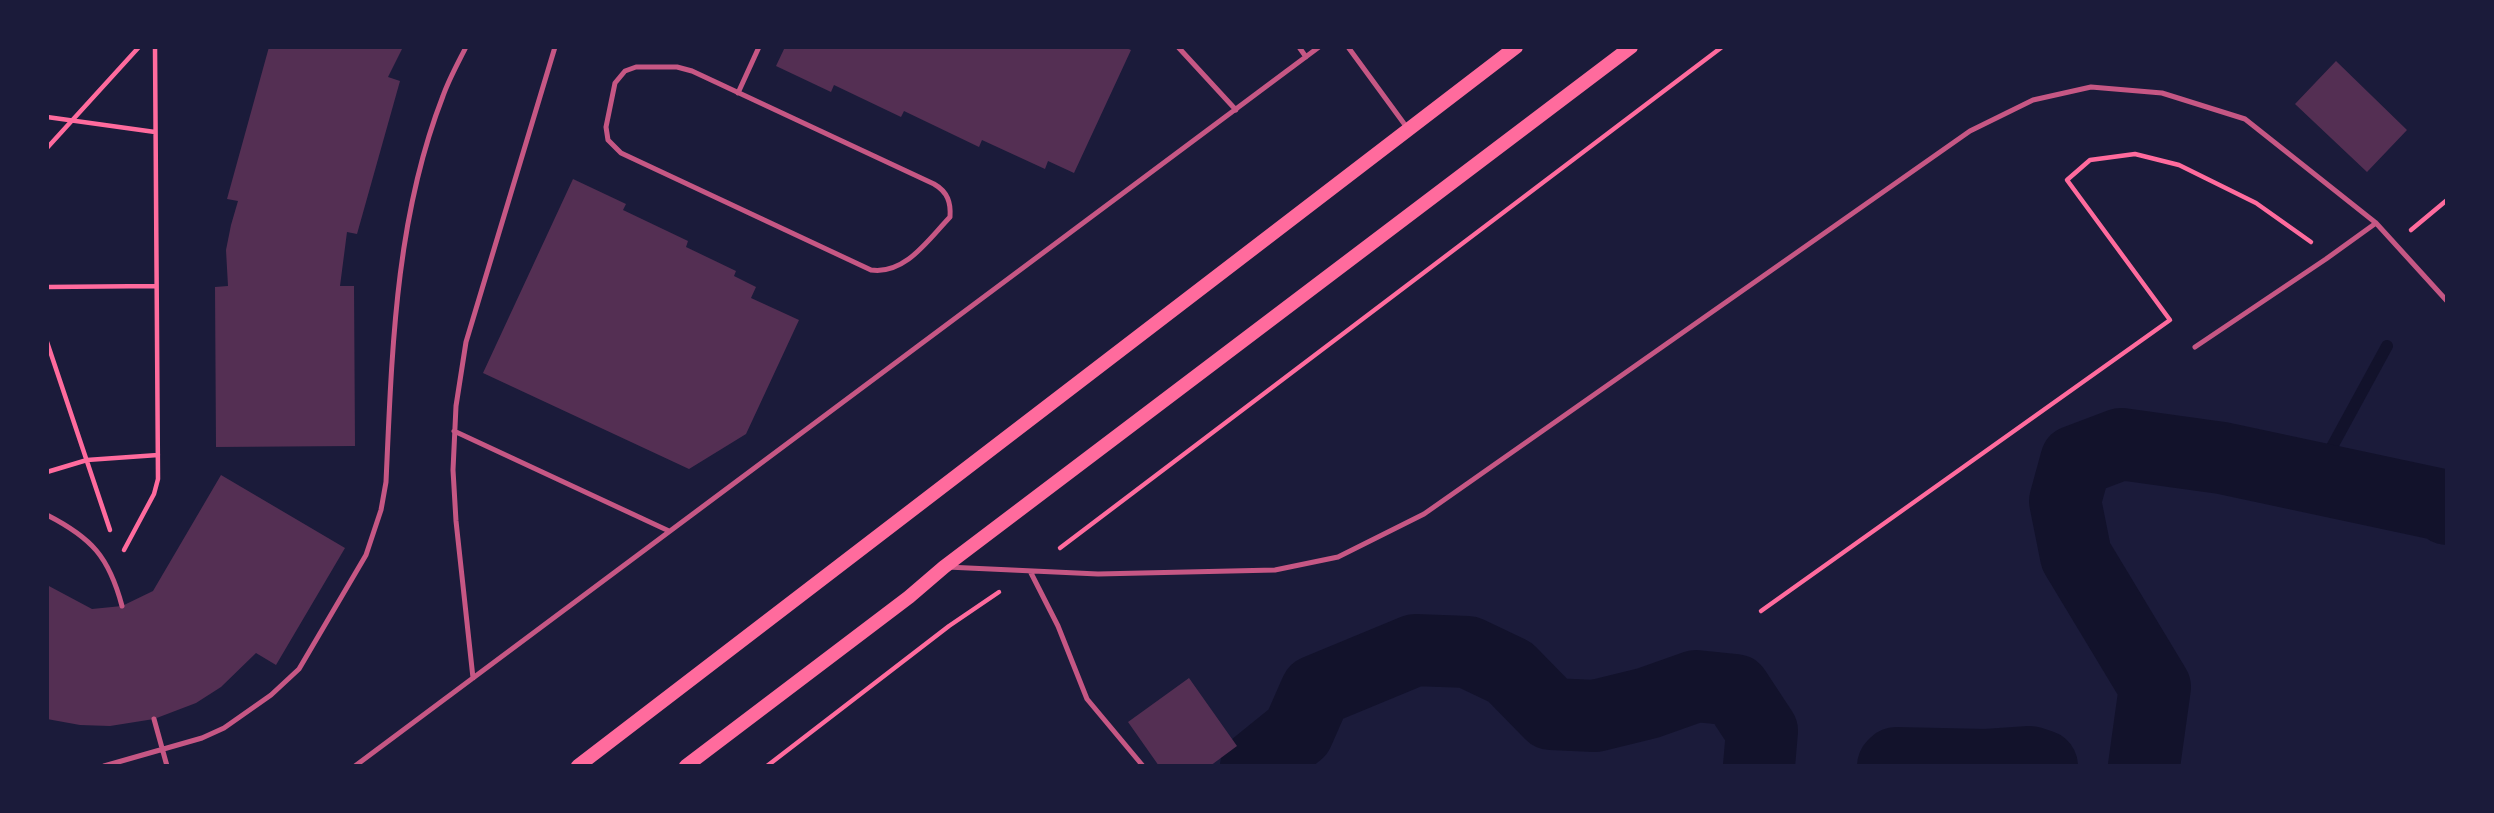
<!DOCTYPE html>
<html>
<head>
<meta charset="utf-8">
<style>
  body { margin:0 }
  #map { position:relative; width:2494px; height:813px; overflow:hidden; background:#1b1b3a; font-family:"Open Sans",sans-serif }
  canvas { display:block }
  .frame { position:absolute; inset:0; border:49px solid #1b1b3a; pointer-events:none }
</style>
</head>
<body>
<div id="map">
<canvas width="2494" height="813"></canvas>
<div class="frame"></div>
</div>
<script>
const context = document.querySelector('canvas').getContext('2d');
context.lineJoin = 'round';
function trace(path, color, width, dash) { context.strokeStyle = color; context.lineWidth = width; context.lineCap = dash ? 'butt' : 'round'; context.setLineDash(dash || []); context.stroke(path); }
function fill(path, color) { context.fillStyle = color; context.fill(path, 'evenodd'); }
const stream = new Path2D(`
  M 2315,478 L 2387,346`);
const river = new Path2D(`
  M 1256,766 L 1298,732 L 1316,691 L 1415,650 L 1468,652 L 1510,672 L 1551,714 L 1595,716 L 1648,703 L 1696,686 L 1735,690 L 1762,731 L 1759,766
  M 1893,766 L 1896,763 L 1986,765 L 2030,762 L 2042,766
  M 2144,766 L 2155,687 L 2076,556 L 2065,501 L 2076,461 L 2121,444 L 2222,458 L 2442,505 L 2447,509`);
const building = new Path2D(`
  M 269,47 L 403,47 L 388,77 L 400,81 L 357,234 L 347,232 L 340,286 L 354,286 L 355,446 L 216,447 L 215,287 L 228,286 L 226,250 L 231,225 L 238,201 L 227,199 Z
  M 785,47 L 1124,47 L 1131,50 L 1074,173 L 1048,161 L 1045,169 L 982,140 L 979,147 L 904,111 L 901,117 L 834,85 L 831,92 L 776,66 Z
  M 2336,61 L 2407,130 L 2367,172 L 2295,104 Z
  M 573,179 L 626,204 L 623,210 L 688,241 L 686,247 L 736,271 L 734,276 L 756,287 L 751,298 L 799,320 L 746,434 L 689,469 L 483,373 Z
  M 221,475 L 345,548 L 276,665 L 256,653 L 221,687 L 196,703 L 154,719 L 110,726 L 80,725 L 47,719 L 47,585 L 92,609 L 122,606 L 153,591 Z
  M 1189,678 L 1237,746 L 1210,766 L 1159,766 L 1128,722 Z`);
const path = new Path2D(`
  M 47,117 L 155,132
  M 47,148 L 139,47
  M 2411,230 L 2447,200
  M 47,287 L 156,286
  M 47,342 L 110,530
  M 47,472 L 87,460 L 158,455
  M 1060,548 L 1722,47
  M 124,550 L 154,494 L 158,479 L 155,47
  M 1761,611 L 2170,320 L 2067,180 L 2090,160 L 2135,154 L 2179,165 L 2256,203 L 2311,242
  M 767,766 L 949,626 L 999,592`);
const service = new Path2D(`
  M 1178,47 L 1236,110
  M 1299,47 L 1306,57
  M 1348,47 L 1408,129
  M 636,67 L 677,67 L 692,71 L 934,184 C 948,192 951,203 950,217 C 928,240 905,275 871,270 L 621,153 L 608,140 L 606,127 L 615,83 L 625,71 Z
  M 738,93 L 759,47
  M 2195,347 L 2326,259 L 2376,223
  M 454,431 L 669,531
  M 47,515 C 92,538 109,557 122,606
  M 947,567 L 1098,574 L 1275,570 L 1338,557 L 1424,514 L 1970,131 L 2033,100 L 2091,87 L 2162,93 L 2245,119 L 2376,223 L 2447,301
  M 1030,571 L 1058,626 L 1087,699 L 1143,766
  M 473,678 L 456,521 L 453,470 L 456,406 L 466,342 L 555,47
  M 154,719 L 167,766
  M 104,766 L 202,738 L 224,728 L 271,695 L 299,669 L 366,555 L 381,510 L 386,482 C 392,352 395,219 443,96 C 449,79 458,63 466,47
  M 355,766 L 1319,47`);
const secondary = new Path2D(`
  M 578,766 L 1516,47
  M 686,766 L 909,597 L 944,567 L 1631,47`);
trace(stream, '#12122b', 12);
trace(river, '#12122b', 72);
fill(building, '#542f53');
trace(path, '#ff6b9d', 4.5);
trace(service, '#c65784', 5);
trace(secondary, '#ff6b9d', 14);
</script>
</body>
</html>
